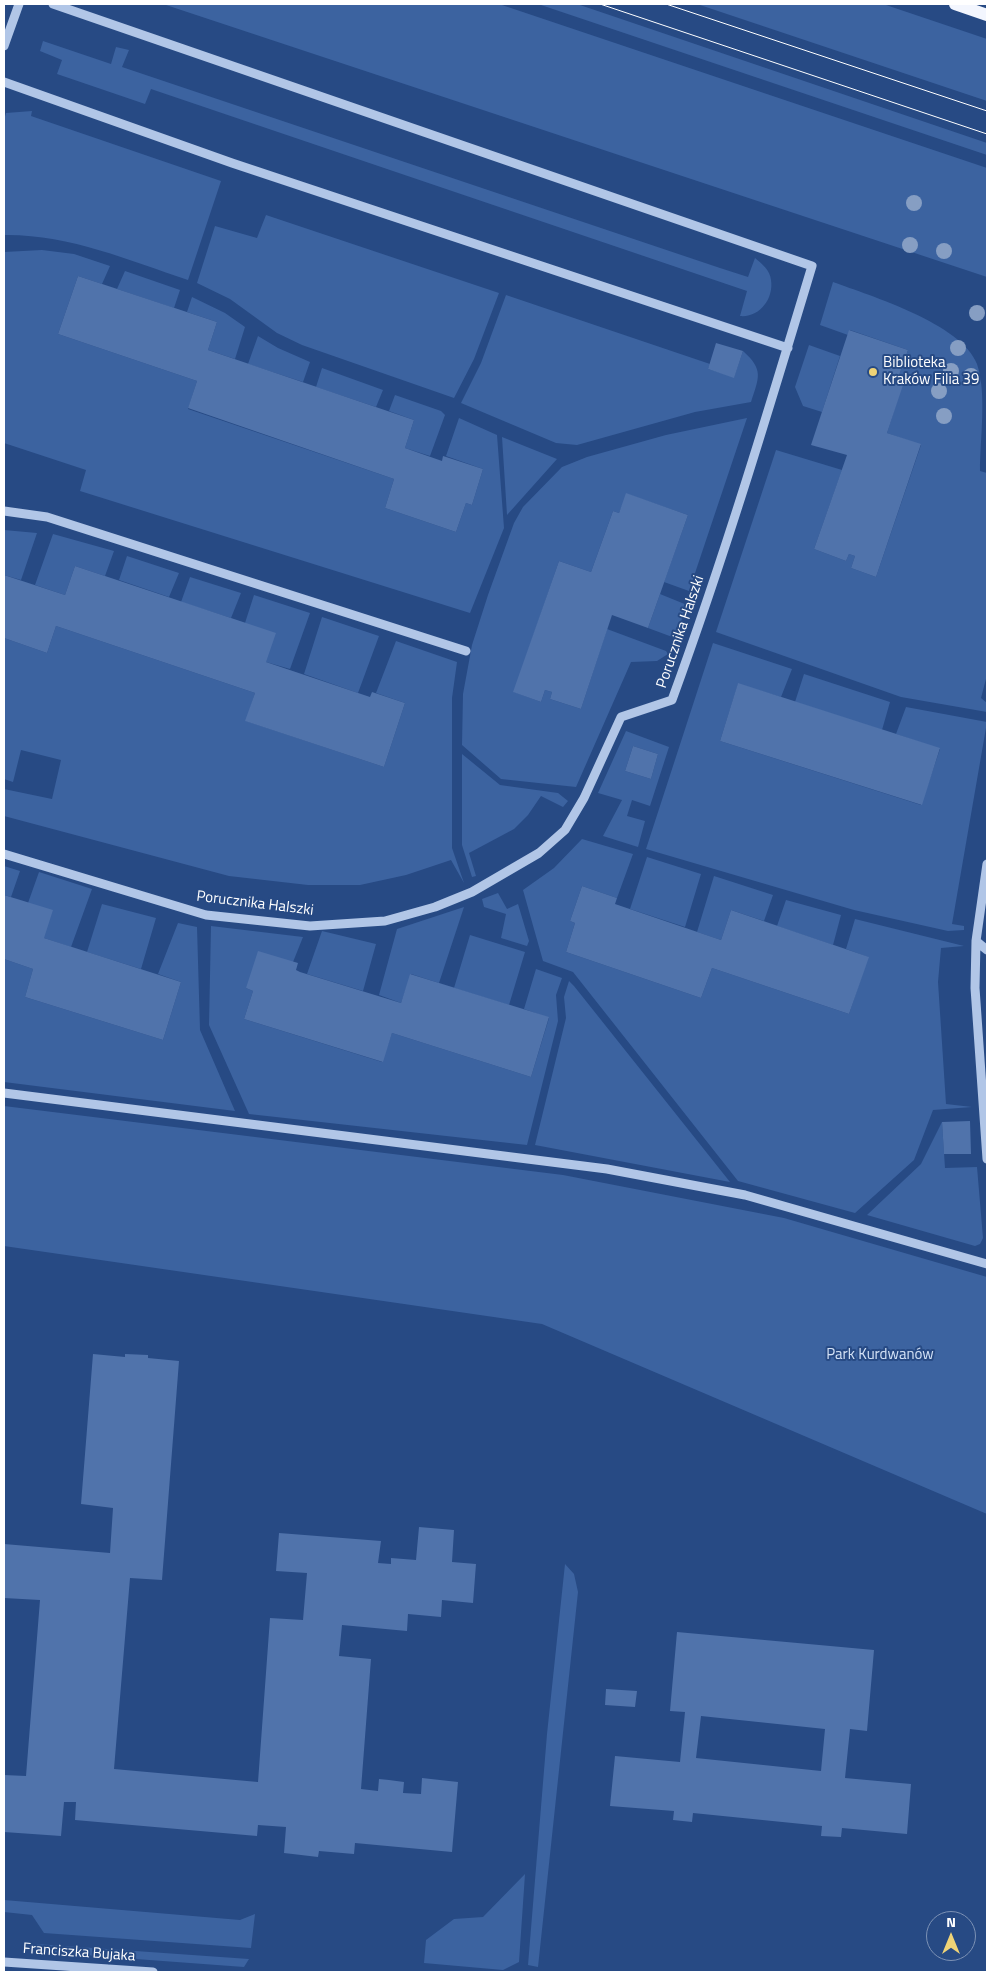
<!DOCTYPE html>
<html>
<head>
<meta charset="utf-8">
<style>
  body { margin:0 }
  #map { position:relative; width:991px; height:1976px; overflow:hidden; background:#274a84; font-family:"Titillium Web",sans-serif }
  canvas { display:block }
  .frame { position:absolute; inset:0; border:5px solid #fff; pointer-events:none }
  .north { position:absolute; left:926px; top:1911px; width:50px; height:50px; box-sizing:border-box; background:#274a84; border:1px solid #7d92b5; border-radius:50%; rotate:0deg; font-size:14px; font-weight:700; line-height:20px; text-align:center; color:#fff }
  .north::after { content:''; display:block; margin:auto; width:18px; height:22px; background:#efd377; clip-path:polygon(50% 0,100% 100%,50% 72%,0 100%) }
</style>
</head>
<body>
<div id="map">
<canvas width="991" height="1976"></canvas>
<div class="frame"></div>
<div class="north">N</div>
</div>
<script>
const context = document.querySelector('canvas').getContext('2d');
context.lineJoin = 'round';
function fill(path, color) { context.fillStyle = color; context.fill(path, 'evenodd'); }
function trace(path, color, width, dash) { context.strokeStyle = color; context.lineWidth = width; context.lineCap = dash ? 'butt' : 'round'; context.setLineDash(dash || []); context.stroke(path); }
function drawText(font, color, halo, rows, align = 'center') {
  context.font = font + ' "Titillium Web",sans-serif'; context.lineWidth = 4; context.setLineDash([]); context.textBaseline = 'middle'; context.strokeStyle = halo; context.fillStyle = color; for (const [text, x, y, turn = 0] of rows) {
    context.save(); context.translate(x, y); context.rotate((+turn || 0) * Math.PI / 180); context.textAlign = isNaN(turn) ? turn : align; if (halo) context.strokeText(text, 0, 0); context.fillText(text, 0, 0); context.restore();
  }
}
const green = new Path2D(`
  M 163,4 L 499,4 L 987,168 L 987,277 Z
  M 538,4 L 577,4 L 987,143 L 987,155 Z
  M 697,4 L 883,4 L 987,39 L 987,101 Z
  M 43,41 L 111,64 L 116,47 L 129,50 L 122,67 L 720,268 L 748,277 L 755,258 C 762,264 770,270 771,280 C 774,299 759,318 740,316 L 747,291 L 151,89 L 145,104 L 57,74 L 62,60 L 40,51 Z
  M 32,111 L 31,116 L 221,181 L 188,280 C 128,260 68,234 4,235 L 4,120 L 6,113 Z
  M 266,215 L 499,293 L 474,359 L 454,398 L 302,345 L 277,333 L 230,299 L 197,283 L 215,226 L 257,238 Z
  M 42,250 L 74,254 L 110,266 L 102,284 L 78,276 L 58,334 L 197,381 L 188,409 L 394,479 L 385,508 L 456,532 L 466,503 L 472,505 L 483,469 L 446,456 L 459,418 L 497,435 L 504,528 L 470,613 L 80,491 L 86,470 L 4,443 L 4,252 Z
  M 125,271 L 180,290 L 174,308 L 117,289 Z
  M 833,282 C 871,296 962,324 977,364 C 987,393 980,439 980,471 L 987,473 L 987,675 L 981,698 L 987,703 L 987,712 L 901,697 L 716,632 L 776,450 L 842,470 L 814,549 L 846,561 L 849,554 L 855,556 L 851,568 L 876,577 L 921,445 L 887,433 L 903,382 L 897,381 L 908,350 L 850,330 L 848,335 L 820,325 Z
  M 506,295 L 710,364 L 708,369 L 734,377 L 743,351 C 764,370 759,377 751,402 L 695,412 L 577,445 L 556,443 L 461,403 L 481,363 Z
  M 192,297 L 225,313 L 245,327 L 235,359 L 208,350 L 217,322 L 187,312 Z
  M 258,336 L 278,348 L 310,362 L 303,382 L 248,364 Z
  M 809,345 L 840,356 L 822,412 L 803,406 L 795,387 Z
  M 322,368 L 383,390 L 376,407 L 316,387 Z
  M 395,395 L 441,411 L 445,415 L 430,456 L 405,448 L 414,420 L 389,411 Z
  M 747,418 L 689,591 L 664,582 L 688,515 L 627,494 L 619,513 L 613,511 L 591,572 L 559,561 L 514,692 L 541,702 L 545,690 L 552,692 L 550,699 L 581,709 L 607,629 L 666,651 L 668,654 L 657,661 L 631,662 L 576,787 L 501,779 L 462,745 L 463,694 L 472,645 L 488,595 L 514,523 L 523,507 L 562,467 L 587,457 L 666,435 Z
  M 502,437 L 557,459 L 507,515 Z
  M 4,530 L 37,533 L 21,580 L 4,575 Z
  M 53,534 L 114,551 L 105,576 L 75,566 L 65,595 L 35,585 Z
  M 127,556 L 179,573 L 169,597 L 119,580 Z
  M 190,577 L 241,593 L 231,618 L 181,602 Z
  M 660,594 L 687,605 L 675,638 L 648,628 Z
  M 254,595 L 310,613 L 290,669 L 266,662 L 245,623 Z
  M 322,617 L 379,636 L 358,693 L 304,674 Z
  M 56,626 L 255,693 L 246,721 L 384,767 L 405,703 L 376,693 L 396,641 L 457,662 L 452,698 L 452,848 L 464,883 L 451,860 L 406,875 L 360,885 L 308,885 L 229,876 L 4,816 L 4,789 L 52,799 L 61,760 L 21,750 L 13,782 L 4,779 L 4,638 L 47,653 Z
  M 713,643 L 792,669 L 781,697 L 738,684 L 720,741 L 921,805 L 940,749 L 896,734 L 906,707 L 987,722 L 952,924 L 964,926 L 964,930 L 948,931 L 854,910 L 646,849 Z
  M 804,674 L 890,702 L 882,730 L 795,702 Z
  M 626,731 L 669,747 L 650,806 L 632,800 L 627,816 L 645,821 L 638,847 L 603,836 L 622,800 L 598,793 ZM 633,746 L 658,754 L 651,779 L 625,771 Z
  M 462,754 L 500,785 L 558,793 L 568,801 L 563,807 L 541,796 L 528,815 L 514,829 L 469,853 L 476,876 L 472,877 L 462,845 Z
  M 582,839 L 633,854 L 617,898 L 582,886 L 570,921 L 575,923 L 566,952 L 701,998 L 712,968 L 849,1014 L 868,957 L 846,949 L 855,919 L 964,946 L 941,948 L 938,982 L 946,1104 L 972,1107 L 933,1110 L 914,1160 L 855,1213 L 738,1181 L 573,972 L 543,961 L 523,890 L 554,868 Z
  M 647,857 L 701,874 L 685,927 L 630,909 Z
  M 4,866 L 20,871 L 11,897 L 4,895 Z
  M 39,872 L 92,889 L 71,947 L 44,938 L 28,903 Z
  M 714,876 L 773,895 L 764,921 L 731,910 L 721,940 L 697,932 Z
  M 498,893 L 507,909 L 518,904 L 529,941 L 527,946 L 501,938 L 506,914 L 484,907 L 482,899 Z
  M 786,900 L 841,915 L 833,945 L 777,926 Z
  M 102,904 L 156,918 L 141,969 L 87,952 Z
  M 464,907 L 439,983 L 411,974 L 401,1003 L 379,995 L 397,929 Z
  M 178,923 L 197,927 L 200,1030 L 235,1111 L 4,1082 L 4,959 L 33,969 L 25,997 L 163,1040 L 181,982 L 158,974 Z
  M 211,926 L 303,937 L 293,962 L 246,988 L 253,991 L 244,1019 L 382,1062 L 392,1033 L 531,1077 L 549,1018 L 524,1009 L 536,969 L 562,978 L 556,995 L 558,1021 L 527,1145 L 249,1114 L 209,1025 Z
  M 322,931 L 376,944 L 363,991 L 307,974 Z
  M 470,935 L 525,952 L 509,1005 L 454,988 Z
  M 569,981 L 574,986 L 730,1182 L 535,1145 L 566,1018 L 564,997 Z
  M 4,1106 L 563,1175 L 784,1218 L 987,1277 L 987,1514 L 542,1324 L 4,1246 Z
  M 942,1122 L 945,1168 L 977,1167 L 983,1238 L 980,1244 L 975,1246 L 867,1215 L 921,1164 Z
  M 565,1564 L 574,1574 L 578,1592 L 538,1967 L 528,1965 L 547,1734 Z
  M 525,1874 L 519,1962 L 503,1970 L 424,1963 L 426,1940 L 454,1919 L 483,1917 Z
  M 4,1900 L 240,1920 L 255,1914 L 251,1948 L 44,1933 L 32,1915 L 4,1912 Z
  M 36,1944 L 249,1959 L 244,1967 L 41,1952 Z`);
const building = new Path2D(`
  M 78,276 L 217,322 L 208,350 L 414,420 L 405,448 L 442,461 L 443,456 L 483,469 L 472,505 L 466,503 L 456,532 L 385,508 L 394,479 L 188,408 L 197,381 L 58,334 Z
  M 849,330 L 908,350 L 897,381 L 904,382 L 887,433 L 921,444 L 876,577 L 851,568 L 855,556 L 849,554 L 846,561 L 814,549 L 847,455 L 811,445 Z
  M 716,343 L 743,351 L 734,378 L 708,369 Z
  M 626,493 L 688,515 L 648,628 L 612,615 L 581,709 L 550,699 L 552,692 L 545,690 L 541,702 L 513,692 L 559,561 L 591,572 L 613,511 L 619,513 Z
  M 75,566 L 276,633 L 266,662 L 370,697 L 372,692 L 405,703 L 384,767 L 245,721 L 255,693 L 56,626 L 47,653 L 4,638 L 4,575 L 65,595 Z
  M 738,683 L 940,748 L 922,805 L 720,741 Z
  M 633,746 L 658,754 L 651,779 L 625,771 Z
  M 582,886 L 617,898 L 615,904 L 721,940 L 731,910 L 869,957 L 849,1014 L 712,968 L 701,998 L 566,952 L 575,923 L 570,921 Z
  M 4,895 L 53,910 L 44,938 L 181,982 L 163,1040 L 25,997 L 33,969 L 4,959 Z
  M 258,951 L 298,963 L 296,970 L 300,972 L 401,1003 L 410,974 L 549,1017 L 531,1077 L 392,1033 L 383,1062 L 244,1019 L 253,991 L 246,988 Z
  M 970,1121 L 971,1154 L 944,1154 L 942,1122 Z
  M 93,1354 L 125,1357 L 125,1354 L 148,1355 L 148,1358 L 179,1361 L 162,1580 L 130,1578 L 114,1769 L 258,1782 L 270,1618 L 303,1620 L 307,1573 L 276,1571 L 279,1533 L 381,1541 L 378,1563 L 391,1564 L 391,1558 L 416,1560 L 419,1527 L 454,1530 L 452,1562 L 476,1564 L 473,1603 L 442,1600 L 441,1617 L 408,1614 L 407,1631 L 342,1625 L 339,1656 L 371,1659 L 361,1789 L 378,1791 L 379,1779 L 389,1780 L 404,1782 L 403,1793 L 421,1794 L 422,1778 L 458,1782 L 452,1852 L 355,1843 L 354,1854 L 319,1851 L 318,1857 L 284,1853 L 286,1827 L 258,1825 L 257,1836 L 75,1820 L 76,1802 L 64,1802 L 61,1836 L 4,1832 L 4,1775 L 26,1776 L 40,1600 L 4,1598 L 4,1544 L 110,1553 L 113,1508 L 81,1504 Z
  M 677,1632 L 874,1650 L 867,1731 L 850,1729 L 845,1778 L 911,1784 L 907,1834 L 842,1828 L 841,1837 L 821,1836 L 822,1826 L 693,1813 L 692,1822 L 673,1820 L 674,1811 L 610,1806 L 615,1756 L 680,1762 L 685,1712 L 670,1711 ZM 701,1716 L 825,1729 L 821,1771 L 696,1758 Z
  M 606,1689 L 637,1691 L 635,1707 L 605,1705 Z`);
const minor = new Path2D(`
  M 4,46 L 19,4
  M 4,82 L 232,163 L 788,348
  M 4,511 L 47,517 L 466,651
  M 4,854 L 206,915 L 310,926 L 385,921 L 435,907 L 472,892 L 539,853 L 565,830 L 584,798 L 621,717 L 672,700 C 724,558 768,412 812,266 L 53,4
  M 987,864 L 976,941 L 975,988 L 987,1159
  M 976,941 L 987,950
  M 4,1093 L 607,1169 L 745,1195 L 987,1264
  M 4,1962 L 153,1972`);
const major = new Path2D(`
  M 955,4 L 987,15`);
const tram = new Path2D(`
  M 600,4 L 987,134
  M 666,4 L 987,111`);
const trees = [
  [914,203],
  [910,245],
  [944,251],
  [977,313],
  [958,348],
  [951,371],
  [971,376],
  [939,391],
  [944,416]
];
const markers = [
  [873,372,5,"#efd377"]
];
const poiNames = [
  ["Biblioteka",883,363],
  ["Kraków Filia 39",883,380]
];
const streetNames = [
  ["Porucznika Halszki",681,632,-71],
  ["Porucznika Halszki",255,904,7],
  ["Franciszka Bujaka",79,1953,4]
];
const parkNames = [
  ["Park Kurdwanów",880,1355]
];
fill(green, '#3c63a0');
fill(building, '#5073ab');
trace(minor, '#b1c6e7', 9);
trace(major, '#f3f6fe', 12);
trace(tram, '#fff', 1);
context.fillStyle = '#869ec3';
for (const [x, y] of trees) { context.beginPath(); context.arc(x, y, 8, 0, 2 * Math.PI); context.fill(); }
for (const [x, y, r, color] of markers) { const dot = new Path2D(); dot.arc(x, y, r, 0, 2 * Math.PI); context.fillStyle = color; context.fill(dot); trace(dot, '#274a84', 2); }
drawText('15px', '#fff', '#274a84', poiNames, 'left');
drawText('15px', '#fff', '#274a84', streetNames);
drawText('15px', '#d4e2f6', '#274a84', parkNames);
</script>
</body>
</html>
